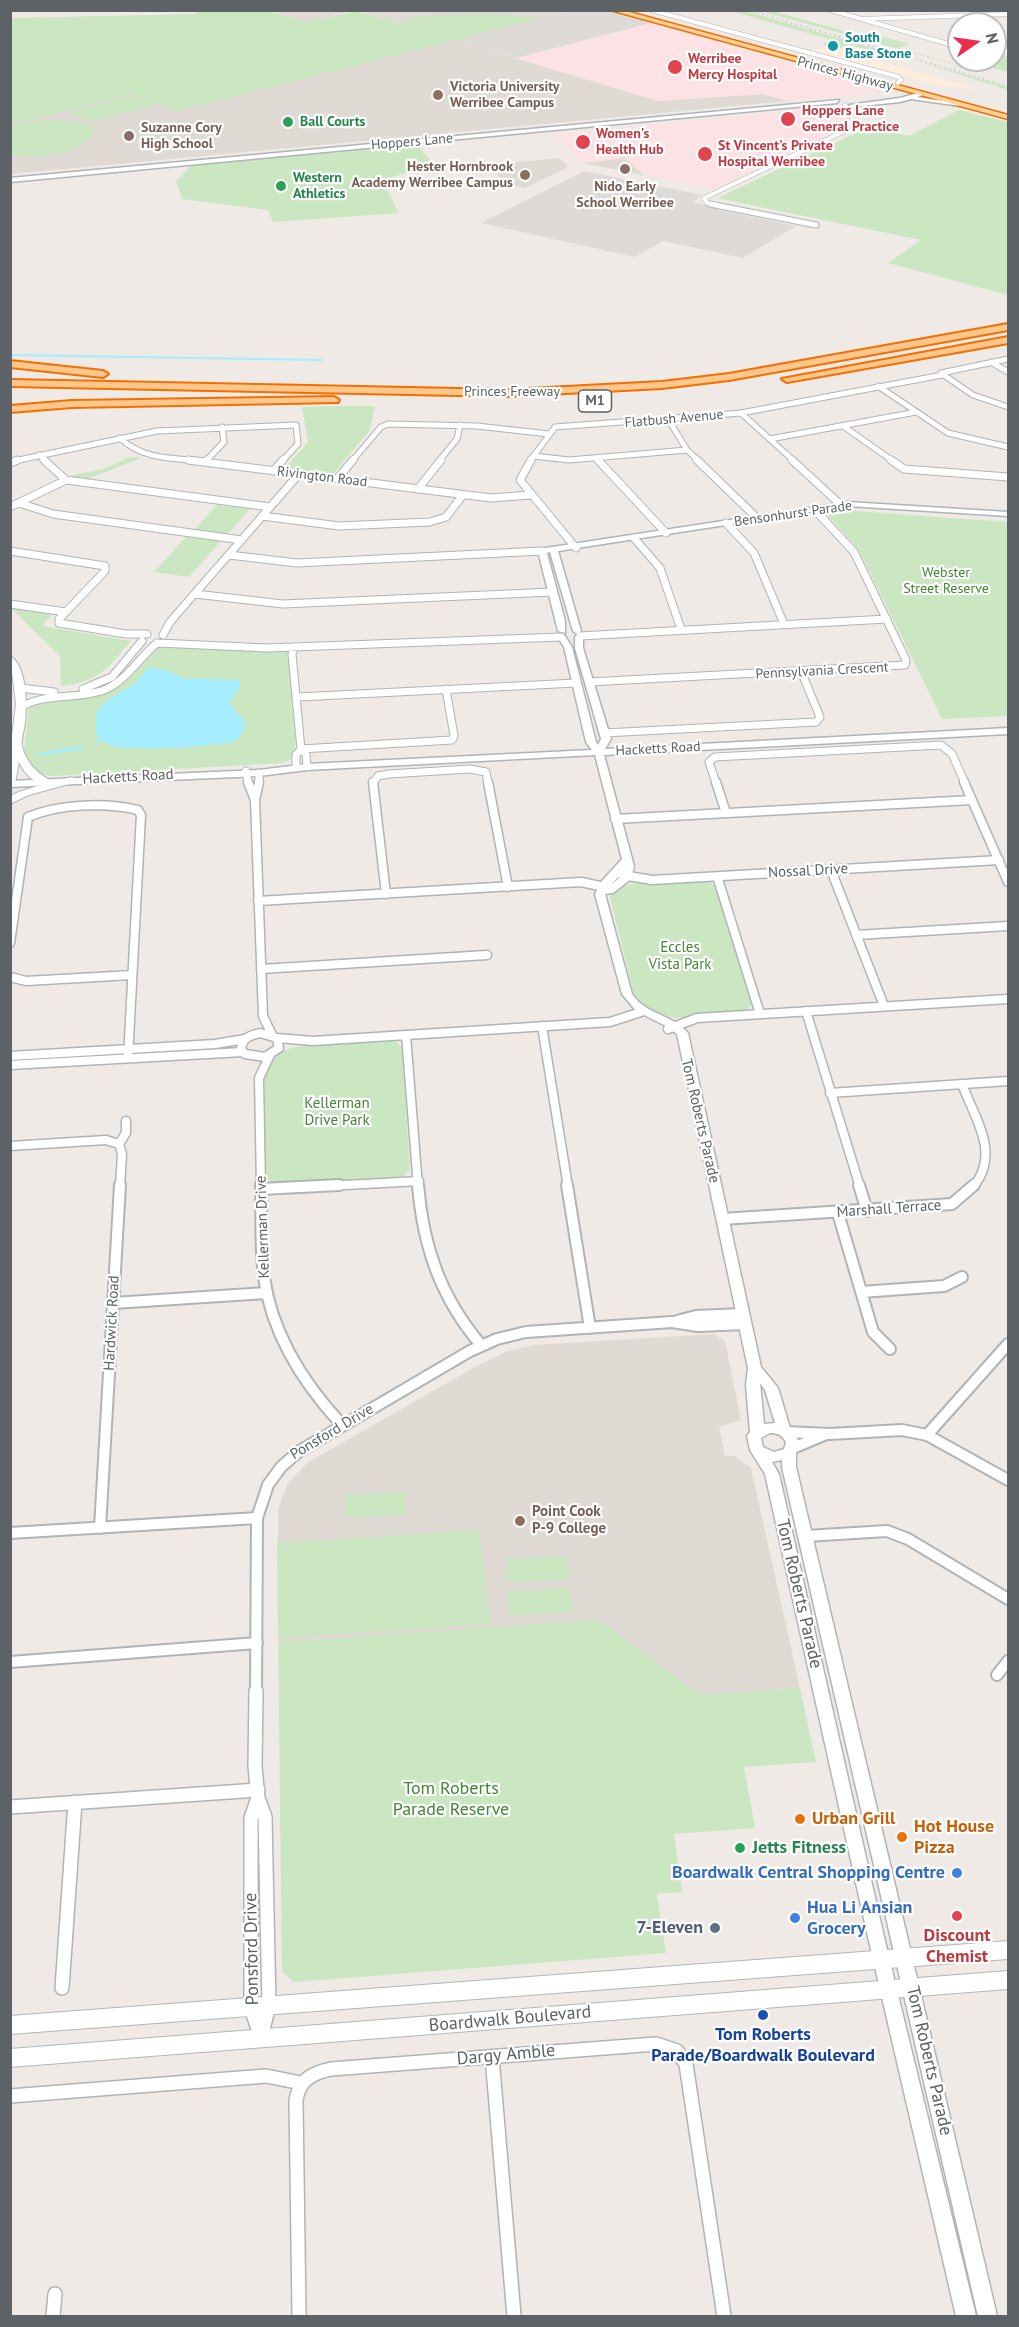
<!DOCTYPE html>
<html>
<head>
<meta charset="utf-8">
<style>
  body { margin:0 }
  #map { position:relative; width:1019px; height:2327px; overflow:hidden; background:#efeae5; font-family:"PT Sans",sans-serif }
  canvas { display:block }
  .frame { position:absolute; inset:0; border:12px solid #5c6265; pointer-events:none }
  .north { position:absolute; left:947px; top:12px; width:60px; height:60px; box-sizing:border-box; background:#fff; border:2px solid #bec0c1; border-radius:50%; rotate:77deg; font-size:16px; font-weight:700; line-height:24px; text-align:center; color:#5c6265 }
  .north::after { content:''; display:block; margin:auto; width:21px; height:27px; background:#ec2e4b; clip-path:polygon(50% 0,100% 100%,50% 72%,0 100%) }
</style>
</head>
<body>
<div id="map">
<canvas width="1019" height="2327"></canvas>
<div class="frame"></div>
<div class="north">N</div>
</div>
<script>
const context = document.querySelector('canvas').getContext('2d');
context.lineJoin = 'round';
function fill(path, color) { context.fillStyle = color; context.fill(path, 'evenodd'); }
function trace(path, color, width, dash) { context.strokeStyle = color; context.lineWidth = width; context.lineCap = dash ? 'butt' : 'round'; context.setLineDash(dash || []); context.stroke(path); }
function drawText(font, color, halo, rows, align = 'center') {
  context.font = font + ' "PT Sans",sans-serif'; context.lineWidth = 4.5; context.setLineDash([]); context.textBaseline = 'middle'; context.strokeStyle = halo; context.fillStyle = color; for (const [text, x, y, turn = 0] of rows) {
    context.save(); context.translate(x, y); context.rotate((+turn || 0) * Math.PI / 180); context.textAlign = isNaN(turn) ? turn : align; if (halo) context.strokeText(text, 0, 0); context.fillText(text, 0, 0); context.restore();
  }
}
const commercial = new Path2D(`
  M 850,45 L 891,57 L 879,61 L 982,90 L 940,86 L 812,51 L 829,46 L 838,49 Z`);
const industrial = new Path2D(`
  M 569,11 L 606,11 L 651,23 L 517,58 L 454,40 Z
  M 584,171 L 702,195 L 693,202 L 708,205 L 718,210 L 796,226 L 743,258 L 663,241 L 635,257 L 481,223 Z`);
const education = new Path2D(`
  M 268,10 L 355,10 L 307,22 Z
  M 356,10 L 569,11 L 455,40 L 658,101 L 762,94 L 788,101 L 11,174 L 10,124 L 130,94 L 176,111 L 453,39 Z
  M 559,158 L 567,165 L 566,168 L 525,188 L 507,184 L 489,165 Z
  M 625,158 L 644,175 L 582,163 Z
  M 714,1334 L 725,1341 L 741,1420 L 719,1427 L 725,1456 L 735,1456 L 751,1468 L 800,1688 L 700,1695 L 599,1620 L 278,1642 L 278,1508 L 288,1483 L 307,1463 L 475,1367 L 508,1351 L 534,1345 Z`);
const medical = new Path2D(`
  M 651,23 L 835,76 L 889,92 L 788,101 L 762,94 L 658,101 L 517,58 Z
  M 832,107 L 838,108 L 848,125 L 714,190 L 644,175 L 625,158 L 582,163 L 553,135 Z`);
const green = new Path2D(`
  M 196,11 L 267,11 L 307,22 L 356,11 L 409,26 L 403,23 L 413,20 L 405,17 L 488,14 L 542,18 L 176,111 L 130,94 L 11,124 L 11,18 L 196,14 Z
  M 731,11 L 745,11 L 1008,87 L 1008,90 L 898,55 L 891,57 L 850,45 L 838,49 L 822,44 L 832,40 Z
  M 760,11 L 772,11 L 866,37 L 876,35 L 909,44 L 899,48 L 1008,79 Z
  M 995,56 L 1008,56 L 1008,72 L 970,62 L 995,60 Z
  M 130,96 L 156,105 L 93,121 L 67,112 Z
  M 959,110 L 1008,122 L 1008,295 L 888,263 L 921,240 L 717,198 L 869,127 L 909,136 Z
  M 43,120 L 70,121 L 93,127 L 95,131 C 83,156 34,159 11,155 L 11,126 Z
  M 416,144 L 434,164 L 382,180 L 399,213 L 273,222 L 268,210 L 182,199 L 176,181 L 192,165 Z
  M 335,406 L 375,406 L 370,430 L 333,474 L 285,468 L 308,442 L 302,407 Z
  M 130,457 L 141,458 L 88,479 L 69,476 L 103,469 Z
  M 217,505 L 250,509 L 228,534 L 195,529 Z
  M 854,511 L 1008,522 L 1008,716 L 942,719 L 859,550 L 827,515 Z
  M 186,537 L 221,541 L 189,577 L 154,572 Z
  M 11,608 L 49,614 L 51,616 L 42,626 L 131,641 C 108,668 99,682 61,686 L 60,656 Z
  M 157,645 L 288,652 L 296,743 L 292,759 L 283,763 L 53,776 L 36,774 L 26,761 L 24,753 L 29,705 L 109,689 Z
  M 706,880 L 716,886 L 752,1005 L 745,1011 L 675,1018 L 651,1012 L 635,999 L 610,897 C 623,875 682,881 706,880 Z
  M 391,1040 L 397,1042 L 402,1048 L 410,1169 L 404,1176 L 396,1177 L 273,1185 L 263,1173 L 265,1074 C 268,1067 270,1060 277,1055 C 300,1038 361,1042 391,1040 Z
  M 405,1492 L 406,1514 L 345,1518 L 345,1495 Z
  M 479,1530 L 490,1624 L 278,1638 L 277,1543 Z
  M 567,1556 L 570,1579 L 508,1582 L 505,1559 Z
  M 570,1588 L 573,1612 L 509,1615 L 507,1591 Z
  M 599,1620 L 700,1695 L 800,1688 L 816,1762 L 744,1767 L 755,1828 L 674,1834 L 682,1892 L 657,1894 L 666,1953 L 294,1982 L 282,1972 L 278,1642 Z`);
const water = new Path2D(`
  M 148,668 L 167,670 L 183,678 L 240,680 L 240,686 L 230,702 L 232,707 L 245,722 C 245,728 243,734 238,739 C 227,748 126,751 112,746 C 106,744 101,738 96,734 L 96,713 L 102,704 L 135,683 Z`);
const streamFar1 = new Path2D(`
  M 10,355 L 322,360`);
const stream = new Path2D(`
  M 97,742 L 103,739
  M 40,754 L 81,748`);
const minorFar5 = new Path2D(`
  M 651,10 L 899,77 L 901,80 L 898,83
  M 830,10 L 959,47
  M 860,19 L 1008,14
  M 995,40 L 1008,53
  M 717,205 L 707,203 L 704,198 L 853,127 L 855,123 L 845,105`);
const minorFar4 = new Path2D(`
  M 710,204 L 816,225
  M 1008,359 L 941,373 L 973,395 L 1008,407
  M 991,362 L 1008,372
  M 878,386 L 948,433 L 1008,447
  M 741,413 L 794,461
  M 668,419 L 687,450 L 699,461
  M 843,426 L 893,461
  M 120,438 C 142,459 170,458 200,461
  M 770,439 L 916,412
  M 39,455 L 46,461
  M 533,456 L 569,460 L 687,450
  M 596,458 L 599,461
  M 14,461 L 157,431 L 296,425 L 298,444 L 282,461
  M 206,461 L 224,442 L 222,427
  M 352,461 L 381,427 L 388,424 L 477,426 L 549,434
  M 439,461 L 457,439 L 460,425
  M 530,461 L 555,427 L 741,413 L 942,375`);
const minorFar3 = new Path2D(`
  M 44,460 L 66,480 L 270,507
  M 188,460 L 491,498 L 530,495
  M 531,460 L 520,480 L 576,548
  M 598,460 L 666,533
  M 697,460 L 757,518
  M 792,460 L 841,505
  M 891,460 L 904,469 L 1008,477
  M 205,462 L 207,460
  M 10,463 L 18,460
  M 273,471 L 283,460
  M 338,478 L 353,460
  M 418,489 L 441,460
  M 19,503 L 53,514 L 242,540
  M 10,507 L 66,480
  M 262,516 L 339,526 L 430,522 L 446,517 L 463,495
  M 726,523 L 754,553 L 784,624
  M 634,538 L 660,568 L 681,629
  M 10,551 L 105,566 L 105,571 L 59,619 L 59,623 L 126,634 L 147,634
  M 229,555 L 297,563 L 542,551
  M 195,594 L 283,604 L 553,592
  M 10,604 L 66,612
  M 163,635 L 170,622 L 299,474
  M 580,636 L 887,619
  M 158,643 L 267,648 L 561,637
  M 294,647 L 292,654 L 301,749 L 296,755 L 296,765
  M 589,682 L 905,665 L 906,660 L 854,552 L 814,509
  M 21,688 L 54,692
  M 83,689 L 112,677 L 142,641
  M 298,697 L 576,683
  M 21,707 C 47,692 77,700 104,690 C 126,681 139,658 157,643
  M 604,733 L 816,722 L 820,717 L 801,671
  M 301,749 L 452,740 L 454,736 L 446,689
  M 301,749 L 306,754 L 307,767
  M 246,771 L 248,783
  M 259,773 L 259,783
  M 373,783 L 378,776 L 389,774 L 470,769 L 486,772 L 488,783
  M 716,783 L 709,762 L 715,757 L 941,745 L 952,754 L 965,783`);
const minorFar2 = new Path2D(`
  M 248,782 L 255,800
  M 259,782 L 255,800 L 263,1016 L 272,1035
  M 373,782 L 386,894
  M 488,782 L 508,887
  M 716,782 L 726,813
  M 964,782 L 1008,882
  M 615,819 L 972,800
  M 831,870 L 884,1006
  M 622,875 L 652,880 L 999,860
  M 717,876 L 760,1014
  M 258,901 L 581,882 L 609,888
  M 856,935 L 1008,926
  M 10,943 L 28,817 C 59,804 105,802 138,810 L 141,815 L 128,1058
  M 261,969 L 487,955
  M 10,977 L 26,981 L 132,975
  M 806,1011 L 860,1187
  M 542,1026 L 568,1187
  M 668,1029 L 697,1018 L 1008,999
  M 260,1033 L 277,1038 L 279,1048 L 265,1057 L 245,1054 L 241,1049 C 243,1037 249,1036 260,1033 Z
  M 406,1035 L 418,1187
  M 277,1038 L 313,1041 L 610,1022 L 641,1012
  M 10,1056 L 215,1044 L 245,1039
  M 10,1065 L 243,1052
  M 962,1084 C 975,1119 1001,1154 973,1187
  M 830,1093 L 1008,1081
  M 10,1146 L 106,1140 L 119,1144
  M 120,1187 L 122,1154 L 119,1144 L 126,1133 L 126,1121
  M 261,1187 L 259,1078 L 270,1055
  M 309,1187 L 419,1181`);
const minorFar1 = new Path2D(`
  M 261,1185 C 262,1216 260,1247 264,1277 C 272,1335 303,1383 342,1425
  M 418,1185 C 423,1247 441,1298 481,1345
  M 567,1185 L 590,1328
  M 859,1185 L 867,1211
  M 261,1189 L 339,1185
  M 838,1213 L 873,1332 L 890,1349
  M 722,1219 L 952,1204 L 974,1185
  M 861,1292 L 944,1286 L 962,1277
  M 113,1303 L 266,1293
  M 677,1321 L 696,1316 L 743,1314
  M 786,1432 L 830,1434 L 902,1430 L 927,1435 L 1008,1480
  M 927,1435 L 1008,1344
  M 793,1448 L 824,1435
  M 100,1528 L 120,1185
  M 10,1533 L 257,1518
  M 806,1536 L 887,1531 L 908,1539 L 1008,1599
  M 10,1662 L 257,1643
  M 997,1675 L 1008,1661
  M 256,1693 L 257,1518 L 268,1485 L 281,1467 L 298,1452 L 470,1351 L 497,1339 L 526,1332 L 672,1322 L 698,1326 L 745,1324`);
const minor = new Path2D(`
  M 256,1691 L 255,1766 L 258,1798 L 251,1818 L 251,2008 L 261,2038
  M 258,1798 L 265,1817 L 269,2006 L 261,2037
  M 10,1807 L 258,1790
  M 62,1988 L 75,1802
  M 492,2057 L 514,2316
  M 10,2096 L 266,2076 L 301,2083
  M 53,2316 L 55,2294
  M 299,2316 L 296,2100 C 299,2080 312,2073 331,2069 L 656,2044 L 677,2051 L 686,2064 L 724,2316`);
const tertiary = new Path2D(`
  M 921,92 L 923,95 L 917,97 L 963,104 L 960,106 L 911,99 L 900,102 L 852,107 L 849,105 L 900,98 Z
  M 839,100 L 837,103 L 10,182 L 10,178 Z
  M 848,502 L 1008,512 L 1008,516 L 848,506 L 558,551 L 581,631 L 577,634 L 573,631 L 550,552 L 547,553 L 565,621 L 565,633 L 558,631 L 538,551 L 539,549 Z
  M 579,634 L 583,637 L 583,648 L 611,739 L 605,749 L 1008,728 L 1008,734 L 604,755 L 634,866 L 631,879 L 613,893 L 605,894 L 632,994 C 646,1015 672,1014 688,1033 L 761,1367 L 778,1388 L 790,1428 L 800,1443 L 796,1453 L 796,1467 L 997,2316 L 978,2316 L 782,1467 L 782,1460 L 772,1462 L 779,1474 L 884,1937 L 976,2316 L 956,2316 L 868,1937 L 765,1474 L 750,1450 L 747,1436 L 750,1432 L 746,1385 L 748,1368 L 677,1034 L 664,1025 L 636,1011 L 622,994 L 595,894 L 601,882 L 622,859 L 595,755 L 307,770 L 259,776 L 10,787 L 10,781 L 259,770 L 307,764 L 592,750 L 586,742 L 564,647 L 558,638 L 565,636 L 572,647 L 596,742 L 598,745 L 601,739 L 575,648 L 575,637 ZM 623,873 L 622,876 L 609,886 ZM 760,1383 L 765,1390 L 775,1423 L 764,1424 ZM 770,1433 C 777,1433 783,1435 786,1443 L 784,1449 L 774,1452 L 763,1447 L 761,1438 Z`);
const secondary = new Path2D(`
  M 10,656 C 27,665 27,706 25,723 C 24,730 21,740 22,746 C 26,762 35,771 48,779 L 48,783 L 72,777 L 77,780 L 76,782 L 29,795 L 10,804 L 10,796 L 21,791 L 48,783 C 34,785 24,773 19,762 L 15,783 L 10,786 L 11,744 L 16,704 Z
  M 1008,1941 L 1008,1959 L 10,2034 L 10,2016 Z
  M 1008,1971 L 1008,1989 L 10,2067 L 10,2049 Z`);
const trunk = new Path2D(`
  M 610,10 L 622,10 L 1008,115 L 1008,119 Z`);
const motorway = new Path2D(`
  M 1008,324 L 1008,330 L 729,380 L 662,388 L 508,396 L 10,386 L 10,380 L 508,390 L 662,382 L 729,374 Z
  M 1008,337 L 1008,343 L 787,382 L 782,379 Z
  M 10,361 L 103,371 L 108,374 L 103,377 L 10,367 Z
  M 334,397 L 339,400 L 338,402 L 72,407 L 10,412 L 10,406 L 72,401 Z`);
const rail = new Path2D(`
  M 748,10 L 1008,86`);
const markers = [
  [833,46,6,"#0f9aa8"],
  [675,67,8,"#e0444e"],
  [438,95,6,"#8d6e63"],
  [788,119,8,"#e0444e"],
  [288,122,6,"#2e9e5b"],
  [129,136,6,"#8d6e63"],
  [583,142,8,"#e0444e"],
  [705,154,8,"#e0444e"],
  [625,169,6,"#8d6e63"],
  [525,175,6,"#8d6e63"],
  [281,186,6,"#2e9e5b"],
  [520,1521,6,"#8d6e63"],
  [800,1819,6,"#e8710a"],
  [902,1837,6,"#e8710a"],
  [740,1848,6,"#2e9e5b"],
  [957,1873,6,"#3f7fe0"],
  [957,1916,6,"#e0444e"],
  [795,1918,6,"#3f7fe0"],
  [715,1928,6,"#5c6f8a"],
  [763,2015,6,"#1a4fb4"]
];
const farCulturenames = [
  ["South",845,38],
  ["Base Stone",845,54]
];
const farHealthnames = [
  ["Werribee",688,59],
  ["Mercy Hospital",688,75],
  ["Hoppers Lane",802,111],
  ["General Practice",802,127],
  ["Women's",596,134],
  ["Health Hub",596,150],
  ["St Vincent's Private",718,146],
  ["Hospital Werribee",718,162]
];
const farStreetnames = [
  ["Princes Highway",845,74,15],
  ["Hoppers Lane",412,142,-5],
  ["Princes Freeway",512,392],
  ["Flatbush Avenue",674,419,-5],
  ["Rivington Road",322,477,7],
  ["Bensonhurst Parade",793,514,-8],
  ["Pennsylvania Crescent",822,671,-3],
  ["Hacketts Road",658,749,-3]
];
const farEducationnames = [
  ["Victoria University",450,87],
  ["Werribee Campus",450,103],
  ["Suzanne Cory",141,128],
  ["High School",141,144],
  ["Hester Hornbrook",513,167,"right"],
  ["Academy Werribee Campus",513,183,"right"],
  ["Nido Early",625,187,"center"],
  ["School Werribee",625,203,"center"]
];
const farLeisurenames = [
  ["Ball Courts",300,122],
  ["Western",293,178],
  ["Athletics",293,194]
];
const shields = [
  [595,401,33]
];
const shieldNames = [
  ["M1",595,401]
];
const farParknames = [
  ["Webster",946,573],
  ["Street Reserve",946,589]
];
const streetNames = [
  ["Hacketts Road",128,777,-3],
  ["Nossal Drive",808,871,-3],
  ["Tom Roberts Parade",700,1121,77],
  ["Marshall Terrace",889,1209,-4],
  ["Kellerman Drive",263,1227,-92],
  ["Hardwick Road",112,1323,-87],
  ["Ponsford Drive",332,1432,-31]
];
const parkNames = [
  ["Eccles",680,948],
  ["Vista Park",680,965],
  ["Kellerman",337,1104],
  ["Drive Park",337,1121]
];
const educationNames = [
  ["Point Cook",532,1512],
  ["P-9 College",532,1529]
];
const nearStreetnames = [
  ["Tom Roberts Parade",799,1594,77],
  ["Ponsford Drive",252,1949,-91],
  ["Boardwalk Boulevard",510,2019,-5],
  ["Dargy Amble",506,2055,-5],
  ["Tom Roberts Parade",929,2061,77]
];
const nearParknames = [
  ["Tom Roberts",451,1789],
  ["Parade Reserve",451,1810]
];
const nearFoodnames = [
  ["Urban Grill",812,1819],
  ["Hot House",914,1827],
  ["Pizza",914,1848]
];
const nearLeisurenames = [
  ["Jetts Fitness",752,1848]
];
const nearShopnames = [
  ["Boardwalk Central Shopping Centre",945,1873],
  ["Hua Li Ansian",807,1908,"left"],
  ["Grocery",807,1929,"left"]
];
const nearServicenames = [
  ["7-Eleven",703,1928]
];
const nearHealthnames = [
  ["Discount",957,1936],
  ["Chemist",957,1957]
];
const nearTransitnames = [
  ["Tom Roberts",763,2035],
  ["Parade/Boardwalk Boulevard",763,2056]
];
fill(commercial, '#feeedb');
fill(industrial, '#dedad7');
fill(education, '#dfdad3');
fill(medical, '#fce1e5');
fill(green, '#cae7c1');
fill(water, '#a5edff');
trace(streamFar1, '#a5edff', 2);
trace(stream, '#a5edff', 3);
trace(minorFar5, '#b0b4b7', 5);
trace(minorFar4, '#b0b4b7', 7);
trace(minorFar3, '#b0b4b7', 9);
trace(minorFar2, '#b0b4b7', 11);
trace(minorFar1, '#b0b4b7', 14);
trace(minor, '#b0b4b7', 16);
trace(tertiary, '#b0b4b7', 3);
trace(secondary, '#b1b6ba', 2);
trace(trunk, '#f46f00', 3);
trace(motorway, '#f46f00', 4);
trace(minorFar5, '#fff', 4);
trace(minorFar4, '#fff', 5);
trace(minorFar3, '#fff', 7);
trace(minorFar2, '#fff', 8);
trace(minorFar1, '#fff', 10);
trace(minor, '#fff', 13);
fill(tertiary, '#fff');
fill(secondary, '#fff');
fill(trunk, '#fed29c');
fill(motorway, '#fec78d');
trace(rail, '#b3b4b5', 1.5, [1, 4]);
for (const [x, y, r, color] of markers) { const dot = new Path2D(); dot.arc(x, y, r, 0, 2 * Math.PI); context.fillStyle = color; context.fill(dot); trace(dot, '#fff', 2); }
drawText('bold 14px', '#0d838f', '#fff', farCulturenames, 'left');
drawText('bold 14px', '#be3a42', '#fff', farHealthnames, 'left');
drawText('14px', '#5c6265', '#fff', farStreetnames);
drawText('bold 14px', '#785e54', '#fff', farEducationnames, 'left');
drawText('bold 14px', '#27864d', '#fff', farLeisurenames, 'left');
for (const [x, y, w] of shields) { const box = new Path2D(); box.roundRect(x - w / 2, y - 11, w, 22, 4.5); context.fillStyle = '#fff'; context.fill(box); trace(box, '#5c6265', 1.5); }
drawText('bold 14px', '#5c6265', null, shieldNames);
drawText('14px', '#428534', '#fff', farParknames);
drawText('15px', '#5c6265', '#fff', streetNames);
drawText('15px', '#428534', '#fff', parkNames);
drawText('bold 15px', '#785e54', '#fff', educationNames, 'left');
drawText('18px', '#5c6265', '#fff', nearStreetnames);
drawText('18px', '#428534', '#fff', nearParknames);
drawText('bold 18px', '#c56008', '#fff', nearFoodnames, 'left');
drawText('bold 18px', '#27864d', '#fff', nearLeisurenames, 'left');
drawText('bold 18px', '#366cbe', '#fff', nearShopnames, 'right');
drawText('bold 18px', '#4e5e75', '#fff', nearServicenames, 'right');
drawText('bold 18px', '#be3a42', '#fff', nearHealthnames);
drawText('bold 18px', '#164399', '#fff', nearTransitnames);
</script>
</body>
</html>
